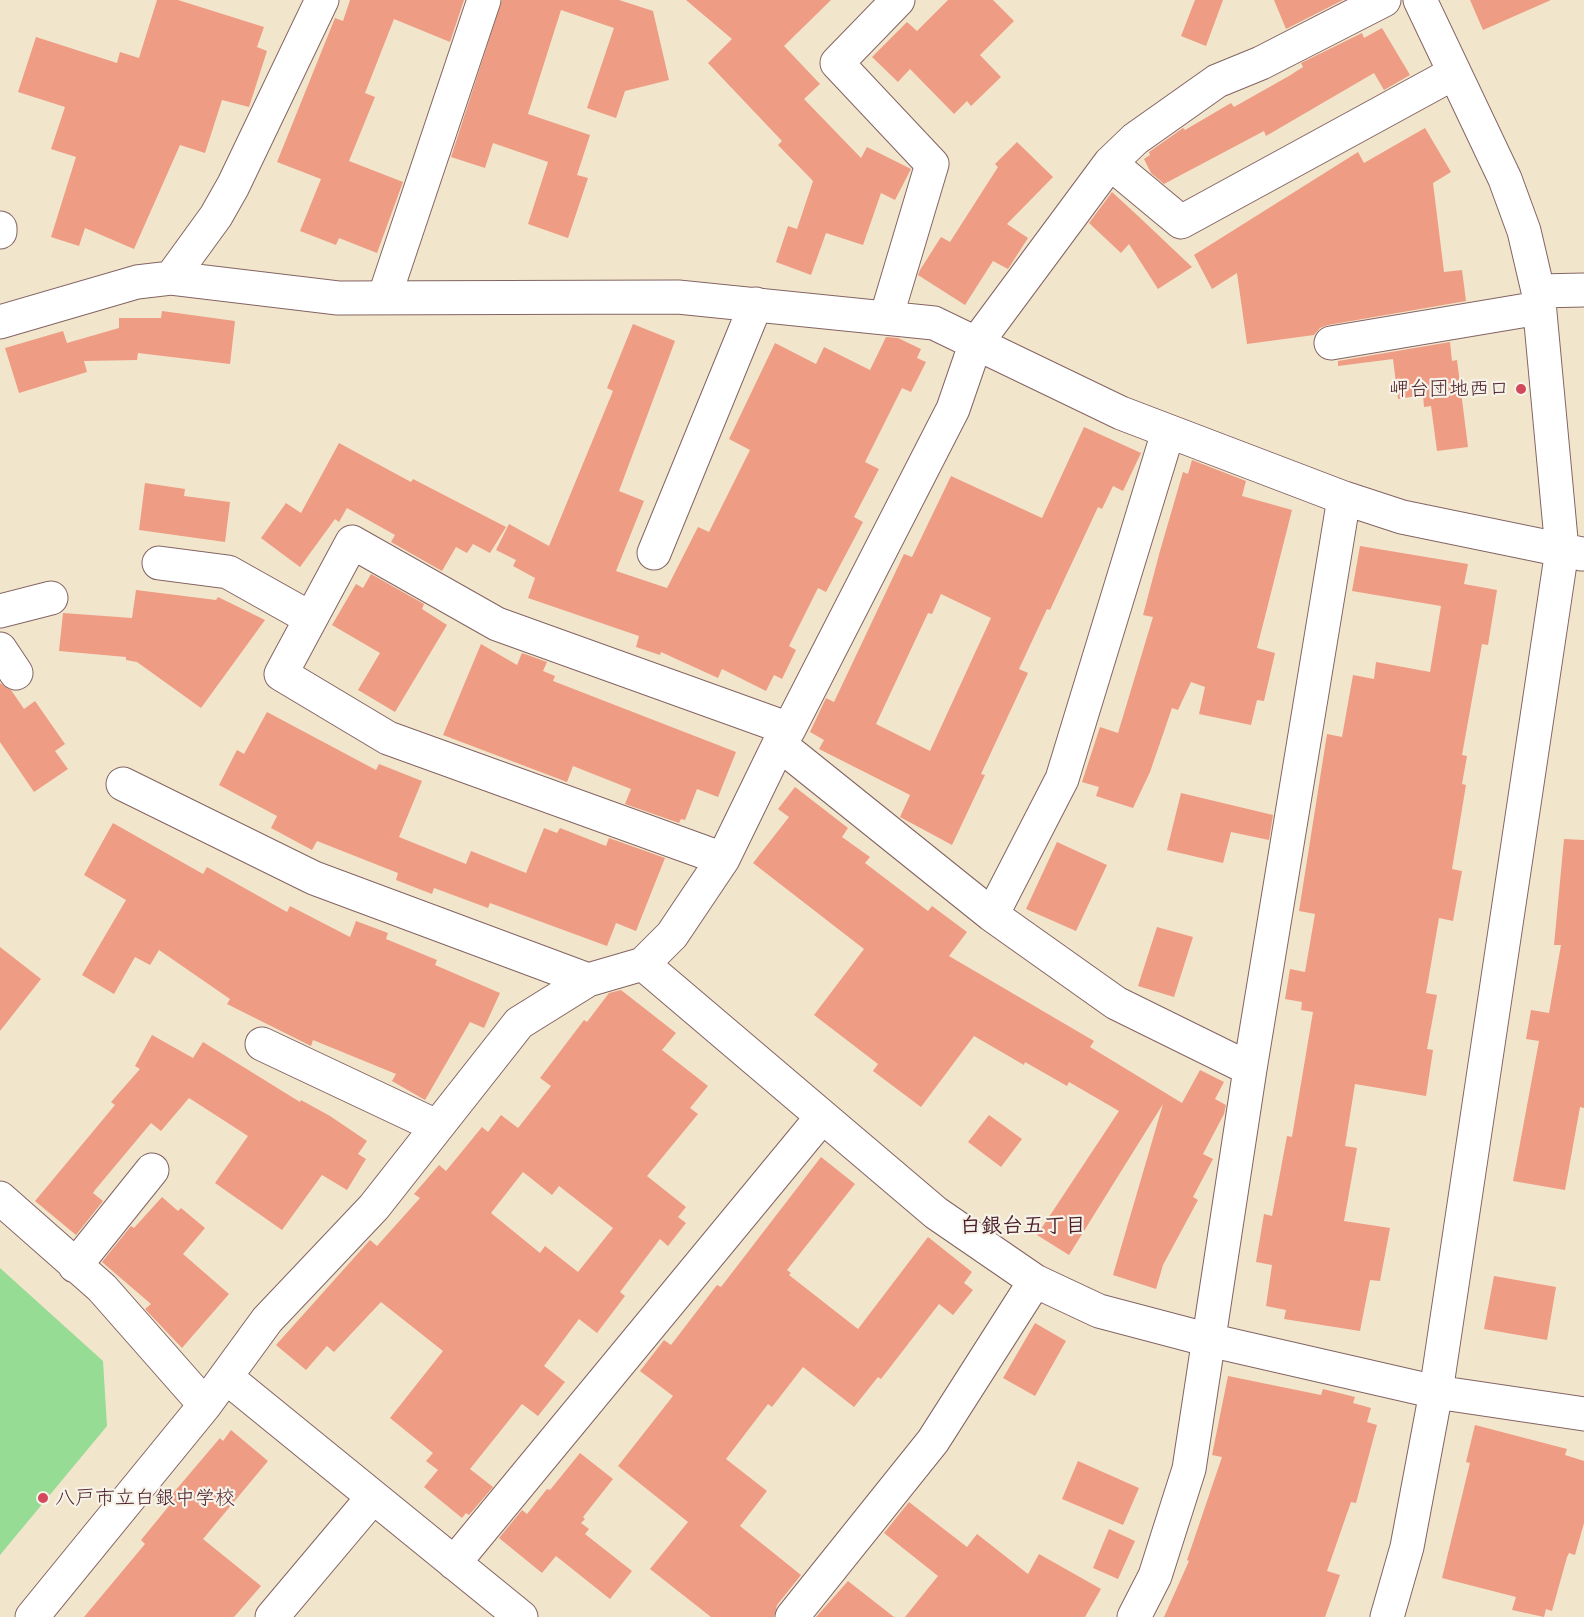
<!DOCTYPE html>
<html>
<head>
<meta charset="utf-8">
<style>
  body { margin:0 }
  canvas { display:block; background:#f1e5cc }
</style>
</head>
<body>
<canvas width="1584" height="1617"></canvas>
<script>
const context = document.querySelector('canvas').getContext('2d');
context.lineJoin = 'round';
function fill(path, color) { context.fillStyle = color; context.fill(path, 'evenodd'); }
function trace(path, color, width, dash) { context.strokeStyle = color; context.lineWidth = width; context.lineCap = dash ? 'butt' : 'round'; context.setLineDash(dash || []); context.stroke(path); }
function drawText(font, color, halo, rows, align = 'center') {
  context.font = font + ' "Comic Neue","Klee One",sans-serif'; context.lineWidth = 4.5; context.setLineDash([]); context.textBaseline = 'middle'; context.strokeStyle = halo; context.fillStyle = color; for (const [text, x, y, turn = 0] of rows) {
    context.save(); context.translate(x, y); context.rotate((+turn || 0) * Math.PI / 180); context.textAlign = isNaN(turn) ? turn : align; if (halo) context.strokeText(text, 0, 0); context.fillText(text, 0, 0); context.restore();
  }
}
const green = new Path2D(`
  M 0,1268 L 103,1361 L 107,1426 L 0,1555 Z`);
const building = new Path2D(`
  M 157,0 L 178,0 L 264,27 L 257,47 L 267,51 L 249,107 L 222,100 L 205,153 L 180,145 L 134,249 L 85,228 L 79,246 L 51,237 L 76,157 L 51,149 L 65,107 L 18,92 L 36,37 L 117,63 L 120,52 L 139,58 Z
  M 350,0 L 464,0 L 450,42 L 394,19 L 365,93 L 375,97 L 349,161 L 403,182 L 377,253 L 339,238 L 336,245 L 300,231 L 321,179 L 277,162 L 335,18 L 343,21 Z
  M 502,0 L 619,0 L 653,11 L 669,80 L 625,91 L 616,118 L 587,108 L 614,28 L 561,10 L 528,114 L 590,135 L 577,175 L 588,178 L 568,238 L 528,224 L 548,162 L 493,143 L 485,168 L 451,157 Z
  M 686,0 L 831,0 L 784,46 L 820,84 L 804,99 L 861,158 L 867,147 L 911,169 L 895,200 L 881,193 L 863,245 L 826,233 L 811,275 L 776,262 L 788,226 L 797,229 L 813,181 L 778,145 L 782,141 L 708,63 L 732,39 Z
  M 948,0 L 993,0 L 1014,21 L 980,55 L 1001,77 L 971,106 L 967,101 L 954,114 L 910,69 L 898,82 L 872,57 L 907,22 L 917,31 Z
  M 1195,0 L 1223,0 L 1206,46 L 1181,36 Z
  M 1274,0 L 1343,0 L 1286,29 Z
  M 1470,0 L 1551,0 L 1483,30 Z
  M 1382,28 L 1410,75 L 1384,90 L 1374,73 L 1266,136 L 1264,131 L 1164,184 L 1151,173 L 1144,159 L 1150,155 L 1149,152 L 1183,128 L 1185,130 L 1231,103 L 1234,107 L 1289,76 L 1303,67 L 1301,63 L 1362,33 L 1364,38 Z
  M 1425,128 L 1451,172 L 1433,183 L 1444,272 L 1462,270 L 1466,301 L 1328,325 L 1320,328 L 1314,335 L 1247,344 L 1237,273 L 1212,289 L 1194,255 L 1358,152 L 1364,163 Z
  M 1017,142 L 1053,177 L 1007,224 L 1028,238 L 1008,269 L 993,261 L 965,305 L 918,275 L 920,270 L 941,237 L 950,242 L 998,167 L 995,164 Z
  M 1112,192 L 1137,215 L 1192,267 L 1158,289 L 1129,244 L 1121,253 L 1089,223 Z
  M 162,311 L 235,321 L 230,364 L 138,353 L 137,360 L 84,361 L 87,372 L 19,393 L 5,348 L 63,331 L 67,343 L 119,328 L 119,318 L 161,318 Z
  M 633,324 L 675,341 L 619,491 L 644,501 L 616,571 L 667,588 L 698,527 L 709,532 L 750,450 L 729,439 L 775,343 L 816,364 L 824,347 L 870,370 L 886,337 L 898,338 L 921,349 L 917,358 L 926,362 L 911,392 L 902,388 L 865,462 L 879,469 L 854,517 L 863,522 L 826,592 L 818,588 L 789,646 L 796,650 L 782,679 L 774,675 L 766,691 L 722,669 L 718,678 L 661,652 L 660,655 L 636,647 L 639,636 L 528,598 L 535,578 L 513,566 L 516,560 L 496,550 L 509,524 L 549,546 L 613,391 L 607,388 Z
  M 1450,342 L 1452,361 L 1457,360 L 1468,447 L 1437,451 L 1431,406 L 1424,407 L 1423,395 L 1398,399 L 1393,359 L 1338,366 L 1338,361 Z
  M 1084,427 L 1141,453 L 1123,491 L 1113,486 L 1102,509 L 1098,507 L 1050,610 L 1047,609 L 1019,669 L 1028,673 L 981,774 L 985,775 L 952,845 L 900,817 L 910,795 L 819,749 L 824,740 L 810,732 L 826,698 L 834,702 L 904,554 L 912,557 L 951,476 L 1042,518 ZM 941,594 L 991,618 L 930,751 L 876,724 L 928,613 L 932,614 Z
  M 339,443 L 411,482 L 413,479 L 506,527 L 490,553 L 473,544 L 467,553 L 456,547 L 442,571 L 391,542 L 395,535 L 347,508 L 339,522 L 335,519 L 300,567 L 261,538 L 286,503 L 301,513 Z
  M 1192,460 L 1246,481 L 1242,496 L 1292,510 L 1257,648 L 1275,653 L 1264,701 L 1257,700 L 1251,725 L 1199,714 L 1205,687 L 1191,682 L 1178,710 L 1172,708 L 1150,772 L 1133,808 L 1096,796 L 1099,787 L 1082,782 L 1100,727 L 1118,733 L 1153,617 L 1143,615 L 1160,551 L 1183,472 L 1188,474 Z
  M 145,483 L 185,489 L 184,496 L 230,502 L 225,542 L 139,530 Z
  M 1360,546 L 1468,564 L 1464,584 L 1497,590 L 1488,645 L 1482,644 L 1462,755 L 1467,756 L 1462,784 L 1466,785 L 1452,869 L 1462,871 L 1453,921 L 1439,918 L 1426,993 L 1437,995 L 1427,1049 L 1433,1050 L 1426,1096 L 1355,1084 L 1345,1146 L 1357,1148 L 1344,1221 L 1390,1228 L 1380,1281 L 1370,1280 L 1360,1331 L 1284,1319 L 1286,1310 L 1266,1306 L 1272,1265 L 1256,1262 L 1264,1214 L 1272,1216 L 1287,1136 L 1292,1137 L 1313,1012 L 1301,1010 L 1302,1002 L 1285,999 L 1290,969 L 1305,972 L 1315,914 L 1299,911 L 1327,734 L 1342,737 L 1353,675 L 1374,679 L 1376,662 L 1430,672 L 1441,606 L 1352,591 Z
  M 371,574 L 424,604 L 422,609 L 447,625 L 395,712 L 358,690 L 380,653 L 332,625 L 356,584 L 363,588 Z
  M 136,590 L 216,600 L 218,597 L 265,620 L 201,708 L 137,662 L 126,660 L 126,657 L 59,651 L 63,613 L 132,618 Z
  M 481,644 L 517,665 L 522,653 L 547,662 L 543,671 L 555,676 L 553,681 L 736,752 L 718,797 L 697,789 L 685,820 L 681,819 L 679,823 L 625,804 L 631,789 L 573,766 L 567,782 L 443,735 Z
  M 0,683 L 11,690 L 24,709 L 35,701 L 65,744 L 55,751 L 68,769 L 34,792 L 0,742 Z
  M 267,712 L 376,770 L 379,764 L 422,781 L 399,837 L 466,864 L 471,851 L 526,873 L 544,828 L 557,833 L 560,828 L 606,846 L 609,838 L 665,858 L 636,931 L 616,923 L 607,946 L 490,903 L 488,908 L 434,888 L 432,894 L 396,880 L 398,873 L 317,841 L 312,850 L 271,828 L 277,816 L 219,785 L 237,750 L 244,754 Z
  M 795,787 L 848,828 L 842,837 L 870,857 L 865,863 L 928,911 L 932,906 L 967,932 L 949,956 L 1094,1041 L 1090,1047 L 1182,1103 L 1200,1070 L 1224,1082 L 1215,1099 L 1226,1105 L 1224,1114 L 1203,1154 L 1213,1159 L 1193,1197 L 1198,1200 L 1163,1265 L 1156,1289 L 1113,1275 L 1163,1104 L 1069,1255 L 1037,1235 L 1119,1111 L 1069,1082 L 1067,1086 L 1025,1062 L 1024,1065 L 974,1036 L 921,1107 L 873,1071 L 878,1064 L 814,1015 L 864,949 L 753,863 L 789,817 L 778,809 Z
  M 1181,793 L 1273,815 L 1269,840 L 1231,832 L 1223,863 L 1167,850 Z
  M 113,823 L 203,874 L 207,867 L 287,912 L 290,906 L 350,937 L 356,921 L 388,933 L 386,939 L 437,960 L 435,965 L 500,993 L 484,1028 L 470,1022 L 425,1100 L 392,1081 L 396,1074 L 313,1040 L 311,1046 L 227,1004 L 230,999 L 159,950 L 150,965 L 135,957 L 114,994 L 82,975 L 126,900 L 84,875 Z
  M 1564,839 L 1584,840 L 1584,1108 L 1580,1107 L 1565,1190 L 1513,1181 L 1539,1041 L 1526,1039 L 1531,1010 L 1549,1013 L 1561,945 L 1554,945 Z
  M 1057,842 L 1107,865 L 1076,931 L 1026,909 Z
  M 1157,927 L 1193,937 L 1174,997 L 1138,986 Z
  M 0,947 L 41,979 L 0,1031 Z
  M 621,990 L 676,1033 L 662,1050 L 708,1086 L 690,1108 L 698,1114 L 647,1176 L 686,1207 L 678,1217 L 686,1223 L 668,1246 L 660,1239 L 620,1292 L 625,1296 L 597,1333 L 579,1319 L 544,1366 L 565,1382 L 538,1416 L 522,1404 L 470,1469 L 493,1487 L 469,1515 L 466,1513 L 462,1518 L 424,1487 L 438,1470 L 426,1461 L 433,1453 L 390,1418 L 443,1351 L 381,1302 L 334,1352 L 327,1346 L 306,1370 L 276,1345 L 370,1240 L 377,1246 L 420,1198 L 414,1194 L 439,1165 L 446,1171 L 482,1127 L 488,1132 L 501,1115 L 518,1128 L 551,1086 L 540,1078 L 584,1020 L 587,1022 L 609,993 ZM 523,1172 L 552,1195 L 559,1186 L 613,1228 L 578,1272 L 545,1246 L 540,1253 L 491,1213 Z
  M 152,1035 L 193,1058 L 203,1042 L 300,1102 L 301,1100 L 330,1116 L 367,1141 L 358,1154 L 366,1159 L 347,1190 L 322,1175 L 282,1230 L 215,1183 L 248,1136 L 189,1098 L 161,1131 L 151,1123 L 95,1190 L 93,1193 L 103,1201 L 76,1235 L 35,1201 L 115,1105 L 111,1102 L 140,1069 L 135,1066 Z
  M 989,1115 L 1022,1139 L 1001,1167 L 968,1142 Z
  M 821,1157 L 855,1184 L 787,1270 L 791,1273 L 789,1275 L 858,1329 L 928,1237 L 972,1272 L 964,1283 L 973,1290 L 953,1315 L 939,1304 L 881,1379 L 878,1377 L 854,1407 L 803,1367 L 772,1407 L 768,1404 L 726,1459 L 767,1491 L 740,1526 L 801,1575 L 777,1605 L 774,1617 L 711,1617 L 650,1569 L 688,1522 L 618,1466 L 673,1396 L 640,1371 L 664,1340 L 671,1345 L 717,1285 L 721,1287 Z
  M 162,1197 L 178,1211 L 181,1208 L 205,1228 L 183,1254 L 229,1294 L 182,1348 L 145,1309 L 151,1304 L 102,1262 L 131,1226 L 134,1228 Z
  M 1494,1276 L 1556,1287 L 1547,1340 L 1484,1329 Z
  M 1035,1323 L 1066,1341 L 1035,1396 L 1003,1378 Z
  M 1228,1376 L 1321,1395 L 1323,1389 L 1355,1397 L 1353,1403 L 1371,1408 L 1367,1422 L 1377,1425 L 1356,1503 L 1351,1502 L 1327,1571 L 1340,1575 L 1325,1617 L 1164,1617 L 1189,1561 L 1187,1560 L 1222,1457 L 1212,1455 Z
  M 1475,1425 L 1567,1449 L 1565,1455 L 1584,1461 L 1584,1523 L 1575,1555 L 1569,1553 L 1567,1557 L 1552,1611 L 1546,1609 L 1544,1617 L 1512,1610 L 1516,1597 L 1442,1578 L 1470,1463 L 1466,1462 Z
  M 231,1430 L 268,1461 L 203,1539 L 261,1586 L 234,1617 L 84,1617 L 145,1544 L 141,1540 L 173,1501 L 169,1498 L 220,1438 L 223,1441 Z
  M 580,1453 L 613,1479 L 583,1517 L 585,1519 L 581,1523 L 589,1529 L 585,1534 L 632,1571 L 610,1599 L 556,1556 L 542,1573 L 499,1538 L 522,1510 L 527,1514 L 547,1489 L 550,1490 Z
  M 1078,1461 L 1139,1488 L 1123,1525 L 1062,1499 Z
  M 909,1502 L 967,1547 L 977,1534 L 1028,1574 L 1039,1554 L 1101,1589 L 1085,1617 L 905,1617 L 938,1576 L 884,1533 Z
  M 1109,1529 L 1135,1541 L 1118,1579 L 1093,1568 Z
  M 848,1581 L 894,1617 L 816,1617 Z`);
const minor = new Path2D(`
  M 1110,163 L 1181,222 L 1454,73
  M 0,228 L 0,232
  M 171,278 L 216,216 L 233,186 L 322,0
  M 1538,291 L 1584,290
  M 384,298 L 484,0
  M 886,318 L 932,164 L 837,63 L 898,0
  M 0,322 L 137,282 L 171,278 L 338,298 L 678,297 L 934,323 L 1121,413 L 1344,498 L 1402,517 L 1582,554
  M 1331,343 L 1539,308
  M 654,553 L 756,304
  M 159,563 L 228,572 L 310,618
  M 0,611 L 51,598
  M 0,649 L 16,673
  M 779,744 L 992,915 L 1116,1003 L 1250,1069
  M 123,784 L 314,878 L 588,980
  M 723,859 L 388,738 L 281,674 L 352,542 L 497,624 L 789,729
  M 992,915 L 1062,779 L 1168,432
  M 643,964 L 936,1213 L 1035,1281 L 1099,1311 L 1209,1340 L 1436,1392 L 1584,1414
  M 262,1044 L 436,1126
  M 0,1198 L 102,1288 L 205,1405
  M 75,1266 L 152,1170
  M 226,1377 L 521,1617
  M 454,1563 L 822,1117
  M 32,1617 L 205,1405 L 267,1320 L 374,1207 L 519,1023 L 588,980 L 643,964 L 672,935 L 723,859 L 779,744 L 789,729 L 953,409 L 975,345 L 1110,163 L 1135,139 L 1217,81 L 1261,63 L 1384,0
  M 272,1617 L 373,1497
  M 792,1617 L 933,1441 L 1035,1281
  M 1134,1617 L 1155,1576 L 1189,1469 L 1250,1069 L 1344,498
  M 1387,1617 L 1407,1547 L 1436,1392 L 1562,550 L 1538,291 L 1524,231 L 1505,179 L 1420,0`);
const markers = [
  [1521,389,6,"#d1495b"],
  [43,1498,6,"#d1495b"]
];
const poiNames = [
  ["岬台団地西口",1509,389],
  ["八戸市立白銀中学校",55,1498,"left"]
];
const neighbourhoodNames = [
  ["白銀台五丁目",1023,1226]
];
fill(green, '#97dc95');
fill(building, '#ef9c84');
trace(minor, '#846463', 35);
trace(minor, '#fff', 33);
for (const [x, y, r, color] of markers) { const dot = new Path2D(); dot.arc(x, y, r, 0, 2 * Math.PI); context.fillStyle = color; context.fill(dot); trace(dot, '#f7f3e8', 2); }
drawText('20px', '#4a1f2b', '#f7f3e8', poiNames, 'right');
drawText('bold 21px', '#4a1f2b', '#f7f3e8', neighbourhoodNames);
</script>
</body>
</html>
